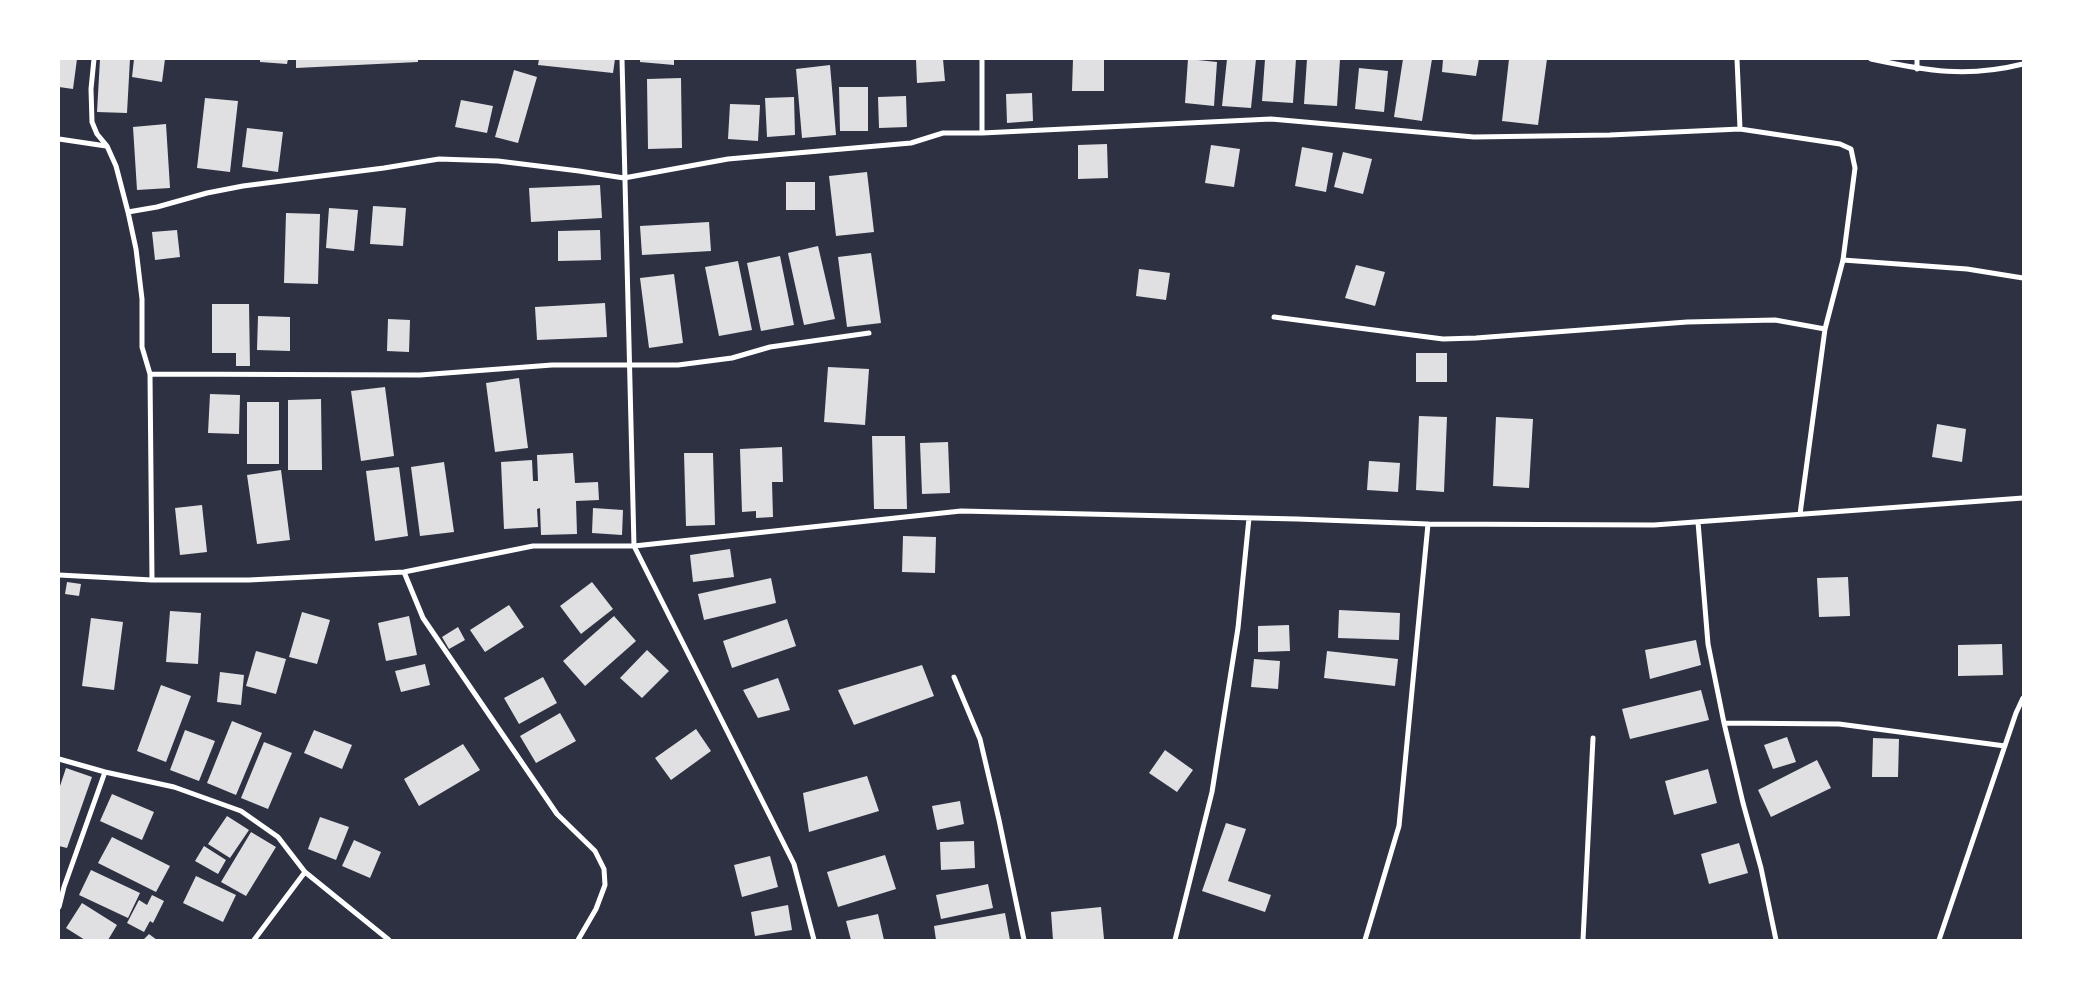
<!DOCTYPE html>
<html>
<head>
<meta charset="utf-8">
<style>
  body { margin:0 }
  #map { position:relative; width:2082px; height:999px; overflow:hidden; background:#2d3142; font-family:"Sofia Sans Condensed",sans-serif }
  canvas { display:block }
  .frame { position:absolute; inset:0; border:60px solid #fff; pointer-events:none }
</style>
</head>
<body>
<div id="map">
<canvas width="2082" height="999"></canvas>
<div class="frame"></div>
</div>
<script>
const context = document.querySelector('canvas').getContext('2d');
context.lineJoin = 'round';
function fill(path, color) { context.fillStyle = color; context.fill(path, 'evenodd'); }
function trace(path, color, width, dash) { context.strokeStyle = color; context.lineWidth = width; context.lineCap = dash ? 'butt' : 'round'; context.setLineDash(dash || []); context.stroke(path); }
const building = new Path2D(`
  M 59,59 L 77,59 L 73,89 L 59,87 Z
  M 100,59 L 130,59 L 127,113 L 97,112 Z
  M 134,59 L 165,59 L 162,82 L 132,77 Z
  M 260,59 L 288,59 L 287,64 L 260,62 Z
  M 296,59 L 418,59 L 418,62 L 296,68 Z
  M 539,59 L 615,59 L 613,73 L 538,65 Z
  M 640,59 L 674,59 L 674,65 L 640,62 Z
  M 916,59 L 943,59 L 945,81 L 917,83 Z
  M 1073,59 L 1104,59 L 1104,91 L 1072,91 Z
  M 1188,59 L 1217,62 L 1214,106 L 1185,103 Z
  M 1227,59 L 1256,59 L 1251,108 L 1222,106 Z
  M 1265,59 L 1296,59 L 1293,103 L 1262,101 Z
  M 1307,59 L 1340,59 L 1337,106 L 1304,104 Z
  M 1403,59 L 1432,59 L 1422,121 L 1394,117 Z
  M 1443,59 L 1479,59 L 1476,76 L 1442,72 Z
  M 1509,59 L 1547,59 L 1538,125 L 1502,121 Z
  M 830,65 L 836,135 L 802,138 L 796,69 Z
  M 1359,68 L 1388,71 L 1384,112 L 1355,109 Z
  M 514,70 L 537,77 L 518,143 L 495,137 Z
  M 681,78 L 682,148 L 648,149 L 647,79 Z
  M 839,87 L 868,87 L 868,131 L 840,131 Z
  M 1032,93 L 1033,121 L 1007,123 L 1006,94 Z
  M 906,96 L 907,127 L 879,128 L 878,97 Z
  M 794,97 L 795,135 L 767,137 L 765,98 Z
  M 205,98 L 238,101 L 230,172 L 197,168 Z
  M 461,100 L 493,106 L 487,133 L 455,127 Z
  M 730,104 L 760,105 L 758,141 L 728,139 Z
  M 166,124 L 170,188 L 137,190 L 133,127 Z
  M 247,128 L 283,132 L 278,172 L 242,167 Z
  M 1107,144 L 1108,178 L 1078,179 L 1078,145 Z
  M 1211,145 L 1240,149 L 1234,187 L 1205,183 Z
  M 1302,147 L 1333,153 L 1326,192 L 1295,186 Z
  M 1343,152 L 1372,159 L 1363,194 L 1334,187 Z
  M 867,172 L 874,232 L 836,236 L 829,176 Z
  M 786,182 L 815,182 L 815,210 L 786,210 Z
  M 600,185 L 602,218 L 531,222 L 529,188 Z
  M 373,206 L 406,208 L 403,246 L 370,244 Z
  M 329,208 L 358,210 L 354,251 L 326,248 Z
  M 286,213 L 320,214 L 318,284 L 284,283 Z
  M 709,222 L 711,251 L 642,255 L 640,226 Z
  M 177,230 L 180,257 L 155,260 L 152,232 Z
  M 600,230 L 601,260 L 558,261 L 558,231 Z
  M 818,246 L 835,319 L 804,325 L 788,253 Z
  M 871,253 L 881,323 L 847,327 L 838,257 Z
  M 780,256 L 794,325 L 761,331 L 747,263 Z
  M 738,261 L 752,330 L 719,336 L 705,267 Z
  M 1356,265 L 1385,272 L 1375,306 L 1345,298 Z
  M 1139,269 L 1170,273 L 1166,300 L 1136,296 Z
  M 674,274 L 683,343 L 649,348 L 640,278 Z
  M 605,303 L 607,337 L 537,340 L 535,307 Z
  M 212,304 L 249,304 L 250,366 L 236,366 L 236,353 L 212,353 Z
  M 258,316 L 290,317 L 290,351 L 257,350 Z
  M 388,319 L 410,320 L 409,352 L 387,351 Z
  M 1416,353 L 1447,353 L 1447,382 L 1416,382 Z
  M 828,367 L 869,369 L 865,425 L 824,422 Z
  M 519,378 L 528,448 L 495,452 L 486,383 Z
  M 385,387 L 394,456 L 361,461 L 351,391 Z
  M 210,394 L 240,395 L 239,434 L 208,433 Z
  M 321,399 L 322,470 L 288,470 L 288,400 Z
  M 247,402 L 279,402 L 279,464 L 247,464 Z
  M 1419,416 L 1447,417 L 1444,492 L 1416,490 Z
  M 1496,417 L 1533,419 L 1529,488 L 1493,486 Z
  M 1937,424 L 1966,429 L 1962,462 L 1932,457 Z
  M 872,436 L 905,436 L 907,509 L 874,509 Z
  M 948,442 L 950,493 L 922,494 L 920,443 Z
  M 782,447 L 783,482 L 772,482 L 773,517 L 756,518 L 756,511 L 742,512 L 740,449 Z
  M 573,453 L 575,483 L 598,482 L 599,500 L 576,501 L 577,534 L 541,535 L 540,508 L 537,509 L 538,527 L 504,529 L 501,462 L 532,460 L 533,481 L 538,481 L 537,455 Z
  M 684,453 L 713,453 L 715,525 L 686,526 Z
  M 1369,461 L 1400,463 L 1398,492 L 1367,490 Z
  M 444,462 L 454,532 L 420,536 L 411,467 Z
  M 399,467 L 408,536 L 375,541 L 366,471 Z
  M 281,470 L 290,540 L 257,544 L 247,475 Z
  M 202,505 L 207,552 L 180,555 L 175,508 Z
  M 593,508 L 623,510 L 622,535 L 592,533 Z
  M 903,536 L 936,537 L 935,573 L 902,572 Z
  M 730,549 L 734,577 L 693,582 L 690,555 Z
  M 1848,577 L 1850,616 L 1819,617 L 1817,578 Z
  M 771,578 L 776,603 L 704,620 L 698,594 Z
  M 67,582 L 81,584 L 79,596 L 65,594 Z
  M 592,582 L 613,609 L 581,634 L 560,606 Z
  M 509,605 L 524,627 L 485,652 L 470,630 Z
  M 1339,610 L 1400,613 L 1399,640 L 1338,638 Z
  M 170,611 L 201,613 L 198,664 L 166,662 Z
  M 302,612 L 330,620 L 317,664 L 289,657 Z
  M 409,616 L 417,655 L 386,661 L 378,623 Z
  M 614,616 L 636,641 L 585,686 L 563,661 Z
  M 91,618 L 123,622 L 114,690 L 82,686 Z
  M 787,619 L 796,646 L 732,668 L 723,641 Z
  M 1289,625 L 1290,651 L 1258,652 L 1258,626 Z
  M 458,627 L 465,640 L 449,649 L 442,637 Z
  M 1696,640 L 1701,665 L 1650,679 L 1645,650 Z
  M 2002,644 L 2003,675 L 1958,676 L 1958,645 Z
  M 647,650 L 669,671 L 642,698 L 620,678 Z
  M 256,651 L 286,659 L 276,694 L 246,686 Z
  M 1327,651 L 1398,659 L 1395,686 L 1324,678 Z
  M 1254,659 L 1280,661 L 1278,689 L 1251,687 Z
  M 425,664 L 430,685 L 401,692 L 395,671 Z
  M 922,665 L 934,696 L 854,725 L 838,690 Z
  M 220,672 L 244,675 L 241,705 L 217,702 Z
  M 543,677 L 557,703 L 519,724 L 504,698 Z
  M 778,678 L 790,710 L 758,718 L 743,690 Z
  M 161,685 L 191,696 L 166,762 L 137,751 Z
  M 1701,690 L 1709,720 L 1630,739 L 1622,709 Z
  M 560,713 L 576,741 L 536,763 L 520,736 Z
  M 232,721 L 262,733 L 236,795 L 207,783 Z
  M 696,729 L 711,751 L 671,780 L 655,758 Z
  M 185,730 L 215,741 L 199,781 L 170,770 Z
  M 314,730 L 352,745 L 342,769 L 304,753 Z
  M 1787,737 L 1796,762 L 1773,769 L 1764,745 Z
  M 1873,738 L 1899,739 L 1898,777 L 1872,777 Z
  M 264,742 L 292,753 L 268,809 L 241,798 Z
  M 463,744 L 480,770 L 419,806 L 404,779 Z
  M 1165,750 L 1193,770 L 1177,792 L 1149,773 Z
  M 1817,760 L 1831,788 L 1771,817 L 1758,790 Z
  M 66,768 L 92,777 L 67,848 L 59,846 L 59,789 Z
  M 1708,769 L 1717,803 L 1674,815 L 1665,781 Z
  M 867,776 L 879,811 L 809,832 L 803,793 Z
  M 112,794 L 154,812 L 142,840 L 100,821 Z
  M 960,801 L 964,824 L 937,830 L 932,806 Z
  M 227,816 L 249,830 L 230,858 L 208,844 Z
  M 320,817 L 349,827 L 336,860 L 308,849 Z
  M 1226,823 L 1246,829 L 1228,881 L 1271,895 L 1265,912 L 1202,891 Z
  M 251,832 L 276,847 L 246,896 L 221,882 Z
  M 112,837 L 170,866 L 156,892 L 98,863 Z
  M 354,840 L 381,852 L 370,878 L 342,866 Z
  M 974,841 L 975,868 L 941,870 L 940,842 Z
  M 1739,843 L 1748,873 L 1709,884 L 1701,854 Z
  M 204,846 L 226,860 L 218,874 L 195,861 Z
  M 885,855 L 896,889 L 838,907 L 827,872 Z
  M 770,856 L 778,887 L 742,897 L 734,865 Z
  M 91,870 L 140,893 L 128,918 L 79,895 Z
  M 196,876 L 236,895 L 223,922 L 183,903 Z
  M 988,884 L 993,908 L 941,919 L 936,895 Z
  M 152,895 L 164,901 L 153,923 L 150,921 L 144,932 L 127,923 L 139,900 L 147,905 Z
  M 82,903 L 117,925 L 108,940 L 85,940 L 66,928 Z
  M 788,905 L 792,930 L 755,936 L 751,912 Z
  M 1101,907 L 1104,939 L 1053,940 L 1051,912 Z
  M 1005,913 L 1010,940 L 936,940 L 934,926 Z
  M 878,914 L 884,940 L 851,940 L 846,921 Z
  M 149,934 L 157,940 L 143,940 Z`);
const minor = new Path2D(`
  M 94,59 L 91,89 L 92,122 L 97,134 L 107,146 L 116,166 L 128,212 L 136,249 L 142,299 L 142,347 L 150,374 L 152,580
  M 622,59 L 634,546 L 794,864 L 814,940
  M 1737,59 L 1740,129
  M 1871,59 C 1927,71 1967,78 2023,64
  M 1917,59 L 1917,69
  M 982,133 L 1271,119 L 1474,137 L 1610,135 L 1740,129 L 1840,144 L 1851,149 L 1855,168 L 1843,260 L 1825,329 L 1800,514
  M 59,139 L 106,146
  M 128,212 L 157,207 L 207,193 L 243,186 L 384,168 L 439,159 L 498,161 L 579,171 L 624,178 L 728,159 L 911,143 L 943,133 L 982,133 L 982,59
  M 1843,260 L 1967,269 L 2023,278
  M 1274,317 L 1443,339 L 1476,338 L 1687,322 L 1775,320 L 1825,329
  M 150,374 L 420,375 L 552,365 L 678,365 L 732,358 L 770,347 L 869,333
  M 1698,522 L 1708,644 L 1724,723 L 1743,803 L 1761,868 L 1776,940
  M 404,572 L 423,618 L 557,814 L 595,851 L 604,869 L 605,885 L 596,909 L 578,940
  M 59,575 L 152,580 L 249,580 L 404,572 L 533,546 L 634,546 L 961,511 L 1297,519 L 1428,524 L 1654,525 L 2023,498
  M 954,677 L 980,739 L 999,820 L 1024,940
  M 1724,723 L 1839,724 L 2005,746
  M 59,759 L 105,772 L 174,787 L 241,811 L 278,837 L 305,872 L 389,940
  M 59,907 L 64,887 L 105,772
  M 254,940 L 305,872
  M 1175,940 L 1212,792 L 1238,628 L 1249,518
  M 1365,940 L 1399,826 L 1428,524
  M 1583,940 L 1593,738
  M 1939,940 L 2016,713 L 2023,698`);
fill(building, '#e0e0e3');
trace(minor, '#fff', 5);
</script>
</body>
</html>
